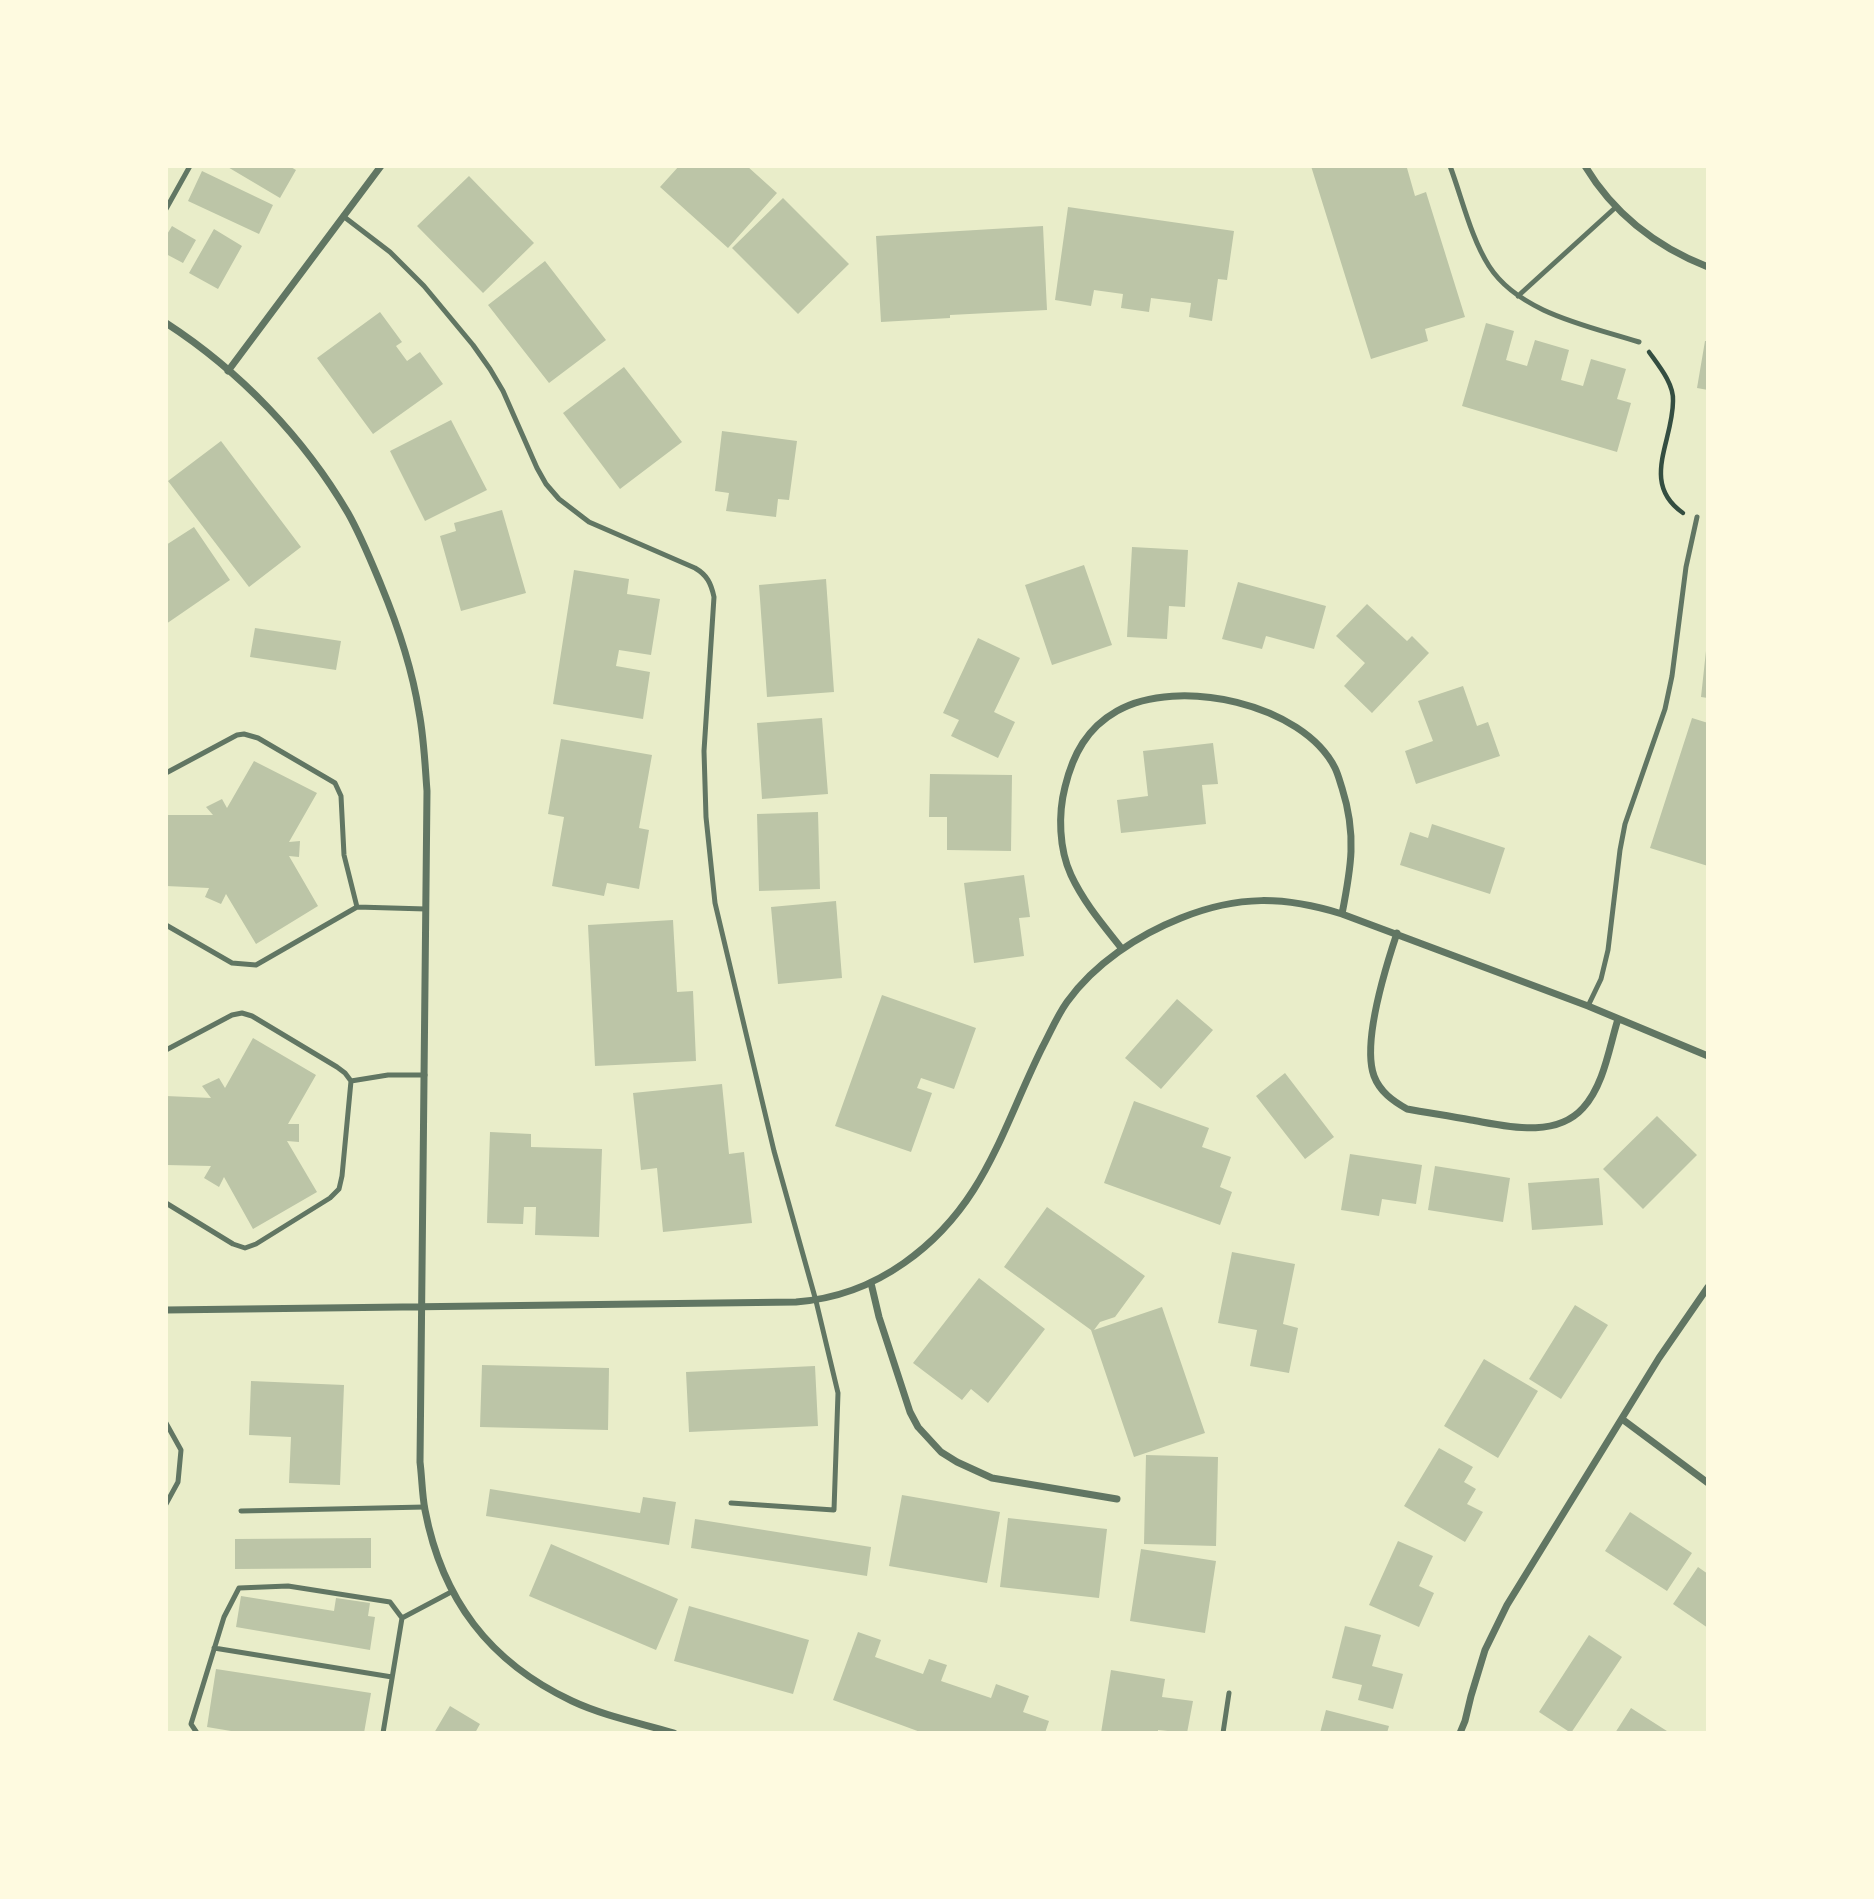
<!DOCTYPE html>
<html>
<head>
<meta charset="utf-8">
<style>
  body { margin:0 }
  #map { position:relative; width:1874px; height:1899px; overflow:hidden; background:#e9edc9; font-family:Cabin,sans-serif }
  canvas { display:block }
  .frame { position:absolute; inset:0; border:168px solid #fefae0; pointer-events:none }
</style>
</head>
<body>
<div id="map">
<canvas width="1874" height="1899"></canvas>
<div class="frame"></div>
</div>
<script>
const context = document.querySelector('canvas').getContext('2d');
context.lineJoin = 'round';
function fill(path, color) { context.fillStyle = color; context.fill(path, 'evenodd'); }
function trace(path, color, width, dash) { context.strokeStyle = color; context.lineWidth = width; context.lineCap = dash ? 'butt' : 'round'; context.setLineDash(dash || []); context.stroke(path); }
const building = new Path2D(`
  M 226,166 L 289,166 L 296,170 L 280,198 Z
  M 679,166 L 747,166 L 777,193 L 728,248 L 660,187 Z
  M 1311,166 L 1412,166 L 1407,168 L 1415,196 L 1426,192 L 1465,317 L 1425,329 L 1428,341 L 1371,359 Z
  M 202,171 L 273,205 L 259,234 L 188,201 Z
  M 469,176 L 534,243 L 483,293 L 417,226 Z
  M 783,198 L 849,264 L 798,314 L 732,248 Z
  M 1068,207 L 1234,231 L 1227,280 L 1218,279 L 1212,321 L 1189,317 L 1191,303 L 1151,298 L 1149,312 L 1121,308 L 1123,294 L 1094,290 L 1091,306 L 1055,300 Z
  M 172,226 L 196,240 L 183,263 L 166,254 L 166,236 Z
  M 1043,226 L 1047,310 L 950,315 L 950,318 L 881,322 L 876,236 Z
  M 214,229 L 242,246 L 218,289 L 189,273 Z
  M 545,261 L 606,340 L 549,383 L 488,305 Z
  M 380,312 L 402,342 L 396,346 L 407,361 L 420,352 L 443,384 L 373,434 L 317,358 Z
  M 1486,323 L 1514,331 L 1506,360 L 1527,366 L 1535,340 L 1569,350 L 1561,380 L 1583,386 L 1591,359 L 1626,369 L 1617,399 L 1631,403 L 1617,452 L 1462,406 Z
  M 1705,341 L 1708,341 L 1708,390 L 1697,388 Z
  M 624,367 L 682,442 L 620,489 L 563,413 Z
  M 451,420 L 487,490 L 425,521 L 390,451 Z
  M 722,431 L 797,441 L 789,500 L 778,499 L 776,517 L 726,511 L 729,493 L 715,491 Z
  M 221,441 L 301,547 L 249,587 L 168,481 Z
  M 502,510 L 526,593 L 461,611 L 440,536 L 456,531 L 454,523 Z
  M 194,527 L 230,580 L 166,624 L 166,545 Z
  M 1132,547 L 1188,550 L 1185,607 L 1169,606 L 1167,639 L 1127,637 Z
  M 1084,565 L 1112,645 L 1052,665 L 1025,585 Z
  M 574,570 L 629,579 L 627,594 L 660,599 L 651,655 L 619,650 L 616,666 L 650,672 L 643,719 L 553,704 Z
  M 826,579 L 834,692 L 767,697 L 759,585 Z
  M 1238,582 L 1326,606 L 1314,649 L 1266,636 L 1262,649 L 1222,639 Z
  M 1367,604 L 1407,641 L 1412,636 L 1429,653 L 1372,713 L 1344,686 L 1365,663 L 1336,636 Z
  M 255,628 L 341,641 L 336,670 L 250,657 Z
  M 978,638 L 1020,658 L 994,712 L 1015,722 L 998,758 L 951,736 L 959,720 L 943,713 Z
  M 1706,651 L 1708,651 L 1708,698 L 1701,697 Z
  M 1463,686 L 1477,726 L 1488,722 L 1500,756 L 1416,784 L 1405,751 L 1433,741 L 1418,701 Z
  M 822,718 L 828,794 L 762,799 L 757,723 Z
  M 1692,718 L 1708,723 L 1708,866 L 1650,848 Z
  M 561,739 L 652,755 L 639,828 L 649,830 L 639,889 L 607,883 L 604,896 L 552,886 L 564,817 L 548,814 Z
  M 1213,743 L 1218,784 L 1202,785 L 1206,824 L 1121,833 L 1117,800 L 1148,796 L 1143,751 Z
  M 254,761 L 317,793 L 289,842 L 300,841 L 299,857 L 289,856 L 318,906 L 256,944 L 226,894 L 221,904 L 205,897 L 209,888 L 166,886 L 166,815 L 213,815 L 206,807 L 222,799 L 227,808 Z
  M 930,774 L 1012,775 L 1011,851 L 947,850 L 947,817 L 929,817 Z
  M 818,812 L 820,889 L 759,891 L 757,814 Z
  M 1432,824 L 1505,848 L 1490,894 L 1400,865 L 1410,832 L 1428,838 Z
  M 1024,875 L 1030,917 L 1019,918 L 1024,956 L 974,963 L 964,883 Z
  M 836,901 L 842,978 L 778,984 L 771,907 Z
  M 673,920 L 677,992 L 693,991 L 696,1061 L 595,1066 L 588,925 Z
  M 882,995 L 976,1028 L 954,1089 L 921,1078 L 917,1088 L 932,1093 L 911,1152 L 835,1126 Z
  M 1177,999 L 1213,1030 L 1161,1089 L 1125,1058 Z
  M 253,1038 L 316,1075 L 288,1124 L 299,1124 L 299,1142 L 287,1141 L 317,1192 L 253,1229 L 224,1177 L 219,1187 L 204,1178 L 211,1166 L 166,1165 L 166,1096 L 211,1098 L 202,1086 L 219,1078 L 225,1088 Z
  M 1285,1073 L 1334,1137 L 1305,1159 L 1256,1096 Z
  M 722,1084 L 729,1154 L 744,1152 L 752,1223 L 663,1232 L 657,1168 L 641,1170 L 633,1093 Z
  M 1134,1101 L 1209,1128 L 1202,1147 L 1231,1157 L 1220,1187 L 1232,1192 L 1220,1225 L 1104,1183 Z
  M 1657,1116 L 1697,1155 L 1643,1209 L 1603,1169 Z
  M 490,1132 L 531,1134 L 531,1147 L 602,1149 L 599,1237 L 535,1235 L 536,1207 L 524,1207 L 523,1224 L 487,1223 Z
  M 1350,1154 L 1422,1165 L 1416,1204 L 1382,1199 L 1379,1216 L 1341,1210 Z
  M 1435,1166 L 1510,1178 L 1503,1222 L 1428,1210 Z
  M 1599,1178 L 1603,1225 L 1532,1230 L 1528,1183 Z
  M 1047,1207 L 1145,1276 L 1115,1317 L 1100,1322 L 1094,1330 L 1162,1307 L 1205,1433 L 1134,1457 L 1091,1330 L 1004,1267 Z
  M 1232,1252 L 1295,1264 L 1283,1324 L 1298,1328 L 1289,1373 L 1250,1366 L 1257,1330 L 1218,1323 Z
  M 979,1278 L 1045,1329 L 988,1403 L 971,1389 L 962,1400 L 913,1363 Z
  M 1575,1305 L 1608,1325 L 1561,1399 L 1529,1379 Z
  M 1484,1359 L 1538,1391 L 1498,1458 L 1444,1426 Z
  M 482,1365 L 609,1368 L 608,1430 L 480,1427 Z
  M 815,1366 L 818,1426 L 689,1432 L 686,1372 Z
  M 251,1381 L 344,1385 L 340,1485 L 289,1483 L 291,1437 L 249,1435 Z
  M 1439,1448 L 1473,1467 L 1464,1482 L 1476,1489 L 1467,1504 L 1483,1512 L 1465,1542 L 1404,1506 Z
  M 1146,1455 L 1218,1457 L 1216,1546 L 1144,1544 Z
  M 490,1489 L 640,1513 L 643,1497 L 676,1502 L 669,1545 L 486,1516 Z
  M 902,1495 L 1000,1512 L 987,1583 L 889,1566 Z
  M 1630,1512 L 1692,1553 L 1667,1591 L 1605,1551 Z
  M 1008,1518 L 1107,1529 L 1099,1598 L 1000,1587 Z
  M 695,1519 L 871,1547 L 867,1576 L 691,1548 Z
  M 371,1538 L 371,1568 L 235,1569 L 235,1539 Z
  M 1398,1541 L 1433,1556 L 1419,1586 L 1434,1593 L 1419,1627 L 1369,1605 Z
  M 551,1544 L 678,1599 L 656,1650 L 529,1596 Z
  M 1141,1549 L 1216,1561 L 1205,1633 L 1130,1621 Z
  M 1698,1567 L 1708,1574 L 1708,1628 L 1673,1604 Z
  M 241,1596 L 334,1611 L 336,1598 L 370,1603 L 368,1616 L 375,1617 L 370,1650 L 236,1627 Z
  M 689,1606 L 809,1640 L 793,1694 L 674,1661 Z
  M 1345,1626 L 1381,1635 L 1372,1666 L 1403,1674 L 1393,1709 L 1358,1700 L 1362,1685 L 1332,1678 Z
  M 858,1632 L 881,1640 L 875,1657 L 923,1674 L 929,1659 L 947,1665 L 941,1681 L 991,1698 L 996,1684 L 1029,1696 L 1023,1712 L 1049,1721 L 1045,1733 L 923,1733 L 833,1700 Z
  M 1589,1635 L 1622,1657 L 1571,1733 L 1539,1712 Z
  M 216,1669 L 371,1693 L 364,1733 L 243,1733 L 207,1727 Z
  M 1111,1670 L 1165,1679 L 1162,1697 L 1193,1701 L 1187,1733 L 1158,1730 L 1158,1733 L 1101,1733 Z
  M 450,1706 L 480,1724 L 475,1733 L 434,1733 Z
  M 1631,1708 L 1670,1733 L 1615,1733 Z
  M 1326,1710 L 1389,1726 L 1387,1733 L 1320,1733 Z`);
const path = new Path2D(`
  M 1649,352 C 1659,366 1674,384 1673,401 C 1673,442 1640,483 1683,513`);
const service = new Path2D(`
  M 1450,166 C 1462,198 1471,238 1489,266 C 1519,313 1589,326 1639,342
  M 166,209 L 190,166
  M 343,216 L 390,252 L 424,286 L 473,345 L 490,369 L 503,391 L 537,468 L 546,484 L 559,499 L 589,522 L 695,568 C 707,575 711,583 714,597 L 704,751 L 706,817 L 715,903 L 774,1151 L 816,1301 L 838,1393 L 834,1510 L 731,1503
  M 1518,296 L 1616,207
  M 166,773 L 237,735 L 244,734 L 258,738 L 335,783 L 341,796 L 344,855 L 357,907
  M 166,925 L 232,963 L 256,965 L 357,907 L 426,909
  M 1588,1006 L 1601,979 L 1608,950 L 1620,850 L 1625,824 L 1665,709 L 1672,676 L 1686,567 L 1697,517
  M 166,1050 L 232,1015 L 242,1013 L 252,1016 L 337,1067 L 345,1073 L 351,1081 L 388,1075 L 425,1075
  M 166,1203 L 233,1244 L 245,1248 L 256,1244 L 330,1198 L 339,1189 L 342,1176 L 351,1081
  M 166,1423 L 181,1450 L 178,1482 L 166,1504
  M 241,1511 L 425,1507
  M 402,1618 L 453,1591
  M 214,1648 L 392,1677
  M 197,1733 L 191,1724 L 224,1617 L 239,1588 L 288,1586 L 390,1602 L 402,1618 L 383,1733
  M 1223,1733 L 1229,1693`);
const minor = new Path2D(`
  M 1585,166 C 1614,214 1657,247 1708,267
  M 166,323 C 240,371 304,438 348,513 C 361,536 371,561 381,585 C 398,626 412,668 419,712 C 424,738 425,765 427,791 L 420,1462 C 422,1478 422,1494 425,1510 C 442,1599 489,1662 572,1701 C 604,1716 640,1723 674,1733
  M 228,371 L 381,166
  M 1397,933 C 1386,966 1362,1043 1374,1076 C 1380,1092 1393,1101 1407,1109 C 1429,1113 1450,1116 1471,1120 C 1506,1126 1555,1139 1583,1108 C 1604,1085 1609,1048 1618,1019
  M 1122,949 C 1104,926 1084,903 1071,875 C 1059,849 1058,814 1065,787 C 1073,754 1087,728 1117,711 C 1178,676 1303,704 1335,768 C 1338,774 1340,782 1342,788 C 1357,835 1351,868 1342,914
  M 871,1283 L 879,1317 L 910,1412 L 918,1427 L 941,1452 L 957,1462 L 992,1478 L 1117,1499
  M 166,1310 L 796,1302 C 836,1299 870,1287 904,1263 C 984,1207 1001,1131 1042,1048 C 1050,1033 1057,1016 1067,1002 C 1094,964 1138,935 1181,918 C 1238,895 1284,896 1342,914 L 1588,1006 L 1708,1056
  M 1622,1419 L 1708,1483
  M 1460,1733 L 1465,1721 L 1471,1696 L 1485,1650 L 1507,1605 L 1659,1358 L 1708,1287`);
fill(building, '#bcc5a7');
trace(path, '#344e41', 4.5);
trace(service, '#617663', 5);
trace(minor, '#617663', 7);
</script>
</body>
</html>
